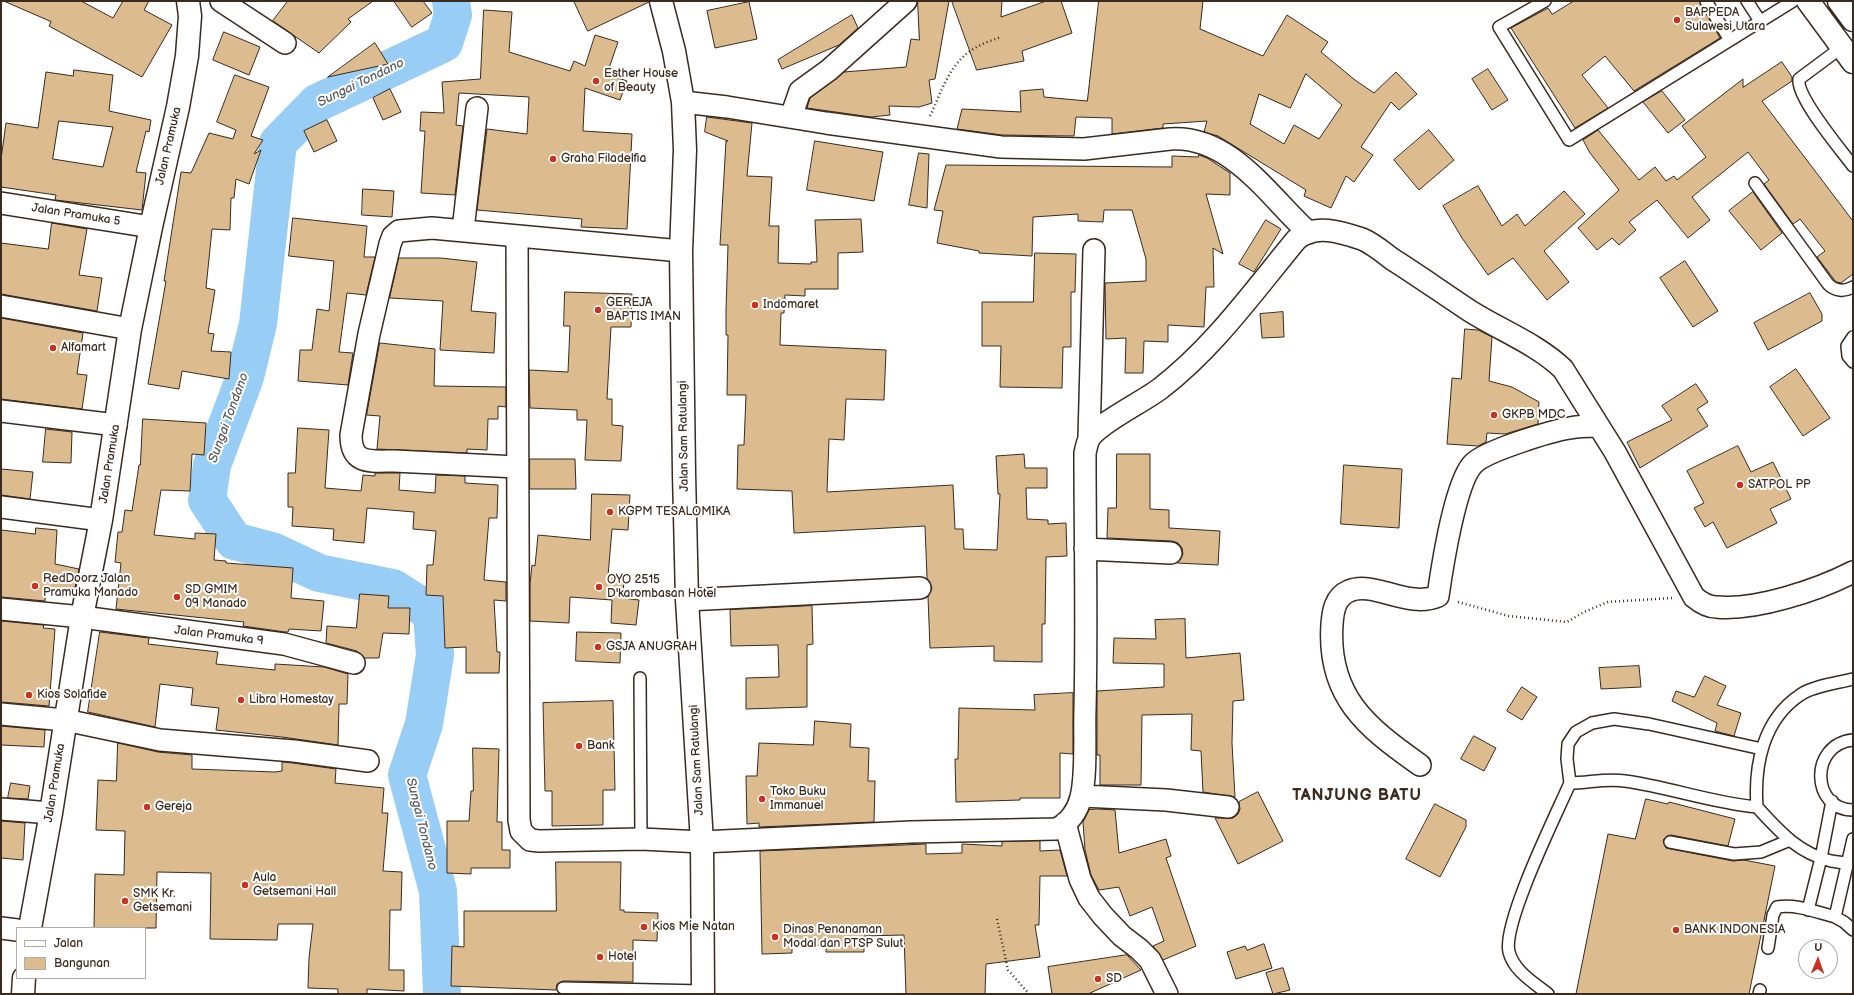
<!DOCTYPE html>
<html>
<head>
<meta charset="utf-8">
<style>
  body { margin:0 }
  #map { position:relative; width:1854px; height:995px; overflow:hidden; background:#fff; font-family:"Balsamiq Sans",sans-serif }
  canvas { display:block }
  .frame { position:absolute; inset:0; border:2px solid #3b2a1e; pointer-events:none }
  .legend { position:absolute; left:16px; top:927px; width:130px; height:52px; box-sizing:border-box; background:#fff; border:1px solid #b1aaa5; margin:0; padding:5px 7px; list-style:none; font-size:12px; color:#3b2a1e }
  .legend li { display:flex; align-items:center; gap:8px; height:20px }
  .legend b { width:20px; border:1px solid #b1aaa5 }
  .north { position:absolute; left:1798px; top:939px; width:40px; height:40px; box-sizing:border-box; background:#fff; border:1px solid #b1aaa5; border-radius:50%; rotate:2deg; font-size:11px; font-weight:700; line-height:16px; text-align:center; color:#3b2a1e }
  .north::after { content:''; display:block; margin:auto; width:14px; height:18px; background:#c8321e; clip-path:polygon(50% 0,100% 100%,50% 72%,0 100%) }
</style>
</head>
<body>
<div id="map">
<canvas width="1854" height="995"></canvas>
<div class="frame"></div>
<ul class="legend">
<li><b style="height:5px;background:#fff"></b>Jalan</li>
<li><b style="height:11px;background:#dcbc8f"></b>Bangunan</li>
</ul>
<div class="north">U</div>
</div>
<script>
const context = document.querySelector('canvas').getContext('2d');
context.lineJoin = 'round';
function trace(path, color, width, dash) { context.strokeStyle = color; context.lineWidth = width; context.lineCap = dash ? 'butt' : 'round'; context.setLineDash(dash || []); context.stroke(path); }
function fill(path, color) { context.fillStyle = color; context.fill(path, 'evenodd'); }
function drawText(font, color, halo, rows, align = 'center') {
  context.font = font + ' "Balsamiq Sans",sans-serif'; context.lineWidth = 4; context.setLineDash([]); context.textBaseline = 'middle'; context.strokeStyle = halo; context.fillStyle = color; for (const [text, x, y, turn = 0] of rows) {
    context.save(); context.translate(x, y); context.rotate((+turn || 0) * Math.PI / 180); context.textAlign = isNaN(turn) ? turn : align; if (halo) context.strokeText(text, 0, 0); context.fillText(text, 0, 0); context.restore();
  }
}
const river = new Path2D(`
  M 442,994 L 438,891 L 407,775 L 424,724 L 435,655 L 432,613 L 393,588 L 319,573 L 272,551 L 234,541 L 207,500 L 212,465 L 245,377 L 258,324 L 278,143 L 317,103 L 444,43 L 453,15 L 451,1`);
const building = new Path2D(`
  M 4,1 L 81,1 L 113,18 L 123,1 L 149,1 L 144,10 L 172,25 L 142,77 L 49,26 L 51,22 Z
  M 288,1 L 373,1 L 348,19 L 351,22 L 319,53 L 273,21 Z
  M 394,1 L 423,1 L 432,13 L 412,27 Z
  M 574,1 L 649,1 L 649,2 L 588,31 Z
  M 918,1 L 949,1 L 935,79 L 929,80 L 932,103 L 919,107 L 889,106 L 890,115 L 871,117 L 807,108 L 810,98 L 844,72 L 906,67 L 911,39 L 919,40 Z
  M 952,1 L 1002,1 L 1001,17 L 1046,1 L 1061,1 L 1072,33 L 1022,51 L 1024,61 L 977,70 Z
  M 1099,1 L 1203,1 L 1200,29 L 1263,56 L 1287,15 L 1328,42 L 1321,52 L 1355,80 L 1374,93 L 1396,72 L 1417,94 L 1399,110 L 1391,102 L 1361,147 L 1373,155 L 1354,182 L 1346,176 L 1331,208 L 1304,196 L 1306,190 L 1236,147 L 1218,136 L 1204,132 L 1207,121 L 1163,124 L 1163,128 L 1112,134 L 1112,118 L 1076,117 L 1074,136 L 1002,135 L 957,129 L 962,109 L 1021,112 L 1020,91 L 1043,89 L 1044,97 L 1087,101 ZM 1306,74 L 1342,105 L 1319,139 L 1294,125 L 1284,144 L 1250,124 L 1259,94 L 1290,108 Z
  M 1574,1 L 1699,1 L 1720,38 L 1634,91 L 1605,56 L 1582,75 L 1608,108 L 1575,128 L 1511,28 L 1548,8 L 1552,14 Z
  M 749,2 L 757,39 L 715,48 L 707,11 Z
  M 484,10 L 512,12 L 509,52 L 570,71 L 574,61 L 585,66 L 595,35 L 618,42 L 607,74 L 627,81 L 620,100 L 585,88 L 583,131 L 632,134 L 627,229 L 581,227 L 582,219 L 477,210 L 487,129 L 527,134 L 529,97 L 459,93 L 456,125 L 463,126 L 455,195 L 421,193 L 425,131 L 420,131 L 421,112 L 444,113 L 442,82 L 480,79 Z
  M 852,15 L 858,28 L 839,45 L 782,69 L 778,60 Z
  M 224,32 L 260,47 L 249,75 L 213,60 Z
  M 375,43 L 388,64 L 328,77 Z
  M 1782,62 L 1792,77 L 1792,81 L 1762,101 L 1853,221 L 1853,274 L 1841,283 L 1836,282 L 1817,257 L 1825,251 L 1800,219 L 1793,224 L 1764,184 L 1769,180 L 1748,152 L 1692,197 L 1710,220 L 1688,238 L 1657,200 L 1629,222 L 1636,230 L 1619,245 L 1612,238 L 1597,250 L 1578,228 L 1619,190 L 1590,153 L 1583,140 L 1598,130 L 1639,180 L 1655,167 L 1666,181 L 1674,176 L 1677,180 L 1706,157 L 1682,126 L 1743,79 L 1743,87 Z
  M 1488,69 L 1508,100 L 1492,110 L 1472,79 Z
  M 74,70 L 113,75 L 109,111 L 151,120 L 149,132 L 146,131 L 136,172 L 146,173 L 142,210 L 55,200 L 56,195 L 1,187 L 1,159 L 6,123 L 38,128 L 46,72 L 73,76 ZM 59,121 L 113,127 L 103,167 L 53,159 Z
  M 235,75 L 269,87 L 251,136 L 263,140 L 254,154 L 261,150 L 249,184 L 236,179 L 234,198 L 231,198 L 230,230 L 212,229 L 206,288 L 215,290 L 208,333 L 214,334 L 211,351 L 231,352 L 229,379 L 182,371 L 179,389 L 148,384 L 166,281 L 164,281 L 181,172 L 191,173 L 209,133 L 233,139 L 236,130 L 217,122 Z
  M 390,89 L 401,112 L 383,120 L 373,98 Z
  M 1662,91 L 1685,120 L 1668,133 L 1643,102 Z
  M 707,117 L 752,123 L 747,176 L 772,177 L 769,226 L 779,226 L 778,263 L 811,264 L 811,262 L 817,262 L 815,220 L 861,219 L 863,252 L 838,253 L 838,289 L 805,289 L 805,296 L 785,295 L 784,313 L 781,313 L 780,345 L 886,350 L 884,400 L 846,399 L 844,440 L 829,439 L 827,492 L 953,485 L 955,529 L 963,529 L 964,549 L 997,550 L 1000,494 L 998,494 L 996,456 L 1024,454 L 1025,468 L 1047,468 L 1047,488 L 1026,488 L 1027,519 L 1048,520 L 1048,524 L 1066,523 L 1067,556 L 1046,557 L 1045,624 L 1042,624 L 1042,662 L 994,661 L 994,646 L 930,648 L 928,597 L 932,588 L 927,578 L 925,526 L 794,533 L 792,491 L 737,489 L 738,445 L 744,445 L 746,395 L 727,395 L 728,335 L 726,335 L 726,311 L 728,245 L 720,245 L 726,141 L 728,141 L 705,132 Z
  M 327,120 L 337,141 L 314,152 L 304,131 Z
  M 1429,130 L 1454,160 L 1419,190 L 1394,160 Z
  M 815,141 L 883,152 L 874,201 L 807,190 Z
  M 919,153 L 929,154 L 927,208 L 909,205 Z
  M 1199,155 L 1207,158 L 1230,173 L 1230,195 L 1206,194 L 1223,254 L 1213,248 L 1214,287 L 1206,287 L 1204,327 L 1168,325 L 1168,342 L 1144,341 L 1143,373 L 1125,373 L 1126,338 L 1106,339 L 1105,283 L 1146,281 L 1146,259 L 1132,210 L 1104,210 L 1103,222 L 1078,221 L 1078,214 L 1033,217 L 1032,256 L 979,253 L 979,251 L 937,243 L 943,211 L 934,210 L 946,165 L 1172,167 L 1172,156 L 1198,157 Z
  M 1478,186 L 1502,226 L 1517,214 L 1525,226 L 1564,191 L 1585,214 L 1544,251 L 1569,282 L 1547,300 L 1513,258 L 1488,275 L 1462,238 L 1443,206 Z
  M 363,189 L 394,191 L 392,217 L 362,215 Z
  M 1753,192 L 1782,233 L 1761,250 L 1729,211 Z
  M 293,218 L 367,226 L 364,257 L 375,257 L 366,295 L 347,293 L 339,352 L 353,353 L 348,385 L 298,381 L 300,350 L 312,350 L 317,309 L 329,311 L 334,261 L 289,256 Z
  M 1266,220 L 1281,229 L 1254,272 L 1239,264 Z
  M 52,223 L 87,229 L 79,275 L 102,278 L 97,311 L 1,294 L 1,243 L 48,249 Z
  M 1035,253 L 1076,254 L 1075,292 L 1071,292 L 1071,347 L 1063,347 L 1062,388 L 1000,387 L 1001,346 L 982,346 L 982,302 L 1033,302 Z
  M 399,258 L 441,258 L 477,262 L 471,311 L 496,313 L 494,353 L 440,350 L 443,301 L 390,298 Z
  M 1685,261 L 1718,311 L 1693,327 L 1660,278 Z
  M 565,292 L 632,294 L 631,327 L 611,327 L 607,399 L 612,399 L 612,425 L 623,426 L 621,461 L 585,460 L 587,420 L 577,420 L 577,410 L 530,408 L 529,370 L 568,372 L 570,326 L 564,326 Z
  M 1810,293 L 1822,314 L 1822,321 L 1768,350 L 1754,323 Z
  M 1283,312 L 1284,337 L 1262,338 L 1260,314 Z
  M 1,318 L 83,333 L 77,374 L 87,375 L 82,409 L 1,399 Z
  M 1465,329 L 1478,330 L 1492,337 L 1489,381 L 1512,387 L 1539,402 L 1538,424 L 1505,434 L 1487,433 L 1486,442 L 1478,446 L 1447,444 L 1452,378 L 1461,379 Z
  M 380,343 L 435,349 L 434,386 L 506,387 L 506,407 L 498,406 L 498,419 L 488,419 L 487,450 L 467,449 L 467,453 L 377,449 L 380,416 L 367,415 Z
  M 1796,369 L 1830,418 L 1803,436 L 1770,387 Z
  M 1696,384 L 1708,402 L 1697,409 L 1708,426 L 1640,468 L 1627,442 L 1672,420 L 1662,406 Z
  M 143,419 L 206,423 L 204,455 L 192,454 L 190,491 L 161,490 L 154,535 L 195,539 L 195,533 L 216,534 L 214,560 L 226,561 L 226,563 L 293,568 L 291,598 L 324,601 L 321,631 L 289,629 L 288,632 L 285,632 L 243,626 L 244,622 L 116,609 L 121,563 L 115,562 L 118,532 L 122,532 L 125,510 L 132,511 L 139,465 L 140,465 Z
  M 298,428 L 329,430 L 325,488 L 361,491 L 363,475 L 375,476 L 375,473 L 400,473 L 399,490 L 435,493 L 436,475 L 465,476 L 465,483 L 498,485 L 497,518 L 489,518 L 484,580 L 506,582 L 506,601 L 494,600 L 497,652 L 500,652 L 499,673 L 466,673 L 466,647 L 445,648 L 443,596 L 426,595 L 427,565 L 433,565 L 436,531 L 413,529 L 414,512 L 367,508 L 364,543 L 333,540 L 334,529 L 292,526 L 293,507 L 288,507 L 288,473 L 295,473 Z
  M 46,429 L 72,432 L 71,463 L 43,462 Z
  M 1738,446 L 1751,472 L 1773,462 L 1791,499 L 1770,509 L 1777,523 L 1727,548 L 1713,522 L 1705,527 L 1694,508 L 1704,503 L 1687,471 Z
  M 1117,454 L 1150,454 L 1150,509 L 1169,510 L 1169,528 L 1220,531 L 1218,565 L 1177,563 L 1183,554 L 1182,548 L 1178,543 L 1172,541 L 1107,538 L 1108,508 L 1116,508 Z
  M 530,459 L 575,459 L 576,489 L 530,489 Z
  M 1344,465 L 1402,469 L 1399,528 L 1341,524 Z
  M 1,469 L 33,472 L 30,499 L 1,495 Z
  M 592,494 L 630,495 L 628,530 L 612,529 L 608,576 L 624,577 L 623,598 L 639,600 L 636,625 L 611,623 L 612,600 L 570,597 L 569,623 L 530,621 L 530,584 L 532,565 L 535,566 L 538,535 L 590,540 Z
  M 36,528 L 57,530 L 55,564 L 79,569 L 74,592 L 46,587 L 45,601 L 1,597 L 1,530 L 35,534 Z
  M 360,594 L 389,596 L 388,608 L 410,608 L 409,634 L 383,633 L 379,658 L 364,658 L 357,651 L 326,643 L 327,626 L 356,628 Z
  M 812,606 L 813,644 L 807,645 L 807,707 L 746,709 L 746,678 L 779,677 L 778,645 L 731,646 L 730,610 Z
  M 1185,619 L 1186,658 L 1240,653 L 1244,700 L 1233,701 L 1232,743 L 1235,797 L 1203,792 L 1201,751 L 1191,750 L 1192,714 L 1142,715 L 1141,785 L 1100,785 L 1100,755 L 1097,755 L 1097,691 L 1164,687 L 1164,664 L 1113,663 L 1114,638 L 1156,639 L 1155,620 Z
  M 1,621 L 44,625 L 43,628 L 55,629 L 49,706 L 1,702 Z
  M 100,632 L 149,638 L 148,644 L 218,652 L 216,664 L 275,670 L 275,664 L 324,667 L 348,674 L 347,704 L 339,704 L 338,745 L 282,737 L 216,730 L 219,708 L 191,705 L 193,688 L 160,684 L 155,727 L 88,712 Z
  M 577,632 L 621,633 L 620,663 L 576,661 Z
  M 1639,666 L 1641,687 L 1601,689 L 1599,668 Z
  M 1705,676 L 1726,686 L 1717,705 L 1741,713 L 1734,736 L 1715,731 L 1717,723 L 1672,701 L 1676,691 L 1694,697 Z
  M 1522,687 L 1537,697 L 1522,720 L 1507,711 Z
  M 1073,693 L 1073,754 L 1060,753 L 1060,798 L 1020,798 L 1020,800 L 956,802 L 955,759 L 958,759 L 959,708 L 1035,710 L 1034,695 Z
  M 613,701 L 615,790 L 603,790 L 603,825 L 552,826 L 552,791 L 545,791 L 543,703 Z
  M 815,721 L 851,724 L 850,747 L 869,748 L 868,781 L 875,781 L 874,822 L 759,827 L 759,823 L 747,824 L 746,776 L 757,776 L 759,743 L 813,745 Z
  M 1,726 L 45,730 L 44,747 L 1,745 Z
  M 1474,736 L 1496,748 L 1484,771 L 1461,759 Z
  M 118,743 L 158,752 L 192,755 L 192,769 L 275,772 L 282,771 L 282,762 L 293,763 L 336,769 L 335,783 L 384,788 L 382,813 L 388,813 L 383,871 L 402,872 L 401,910 L 390,910 L 389,970 L 404,970 L 404,991 L 367,989 L 367,994 L 338,994 L 338,989 L 308,988 L 309,958 L 313,924 L 278,924 L 277,940 L 210,939 L 211,873 L 157,872 L 156,928 L 94,928 L 95,874 L 124,875 L 125,831 L 96,830 L 98,780 L 116,781 Z
  M 473,748 L 499,749 L 497,822 L 502,822 L 502,850 L 510,850 L 510,868 L 471,868 L 471,874 L 447,873 L 447,821 L 469,821 L 471,791 L 473,791 Z
  M 11,783 L 30,786 L 28,799 L 8,798 Z
  M 1258,792 L 1283,841 L 1238,864 L 1215,818 L 1233,818 L 1238,814 L 1240,809 L 1239,802 Z
  M 1646,799 L 1668,804 L 1669,802 L 1735,819 L 1728,846 L 1671,835 L 1667,836 L 1663,840 L 1666,848 L 1733,861 L 1744,860 L 1775,866 L 1749,994 L 1576,994 L 1608,834 L 1635,839 Z
  M 1435,804 L 1466,820 L 1466,827 L 1440,877 L 1406,859 Z
  M 1098,809 L 1115,810 L 1119,853 L 1166,839 L 1171,856 L 1166,858 L 1196,946 L 1163,960 L 1153,946 L 1164,941 L 1152,907 L 1130,916 L 1119,887 L 1099,890 L 1091,875 L 1085,850 L 1083,822 L 1089,810 Z
  M 1,821 L 25,823 L 23,860 L 1,858 Z
  M 1040,841 L 1040,851 L 1060,850 L 1067,876 L 1040,876 L 1039,925 L 1035,925 L 1040,957 L 986,964 L 985,994 L 906,994 L 904,935 L 864,936 L 864,952 L 826,952 L 826,945 L 792,946 L 792,953 L 762,954 L 760,851 L 926,844 L 926,854 L 962,853 L 962,844 L 1002,846 L 1002,842 Z
  M 556,862 L 621,862 L 620,910 L 624,910 L 624,912 L 658,913 L 657,941 L 633,940 L 633,982 L 563,981 L 557,984 L 556,990 L 451,986 L 452,946 L 464,947 L 464,911 L 556,911 Z
  M 1264,944 L 1272,968 L 1236,979 L 1227,952 L 1245,946 L 1247,950 Z
  M 1127,955 L 1141,970 L 1088,994 L 1052,994 L 1048,967 Z
  M 1283,968 L 1290,990 L 1273,994 L 1266,973 Z`);
const path = new Path2D(`
  M 930,116 C 942,91 949,63 975,48 C 983,43 993,40 1001,37
  M 1458,602 L 1509,616 L 1567,622 L 1584,612 L 1608,602 L 1672,598
  M 997,919 L 1008,970 L 1029,994`);
const service = new Path2D(`
  M 1545,1 L 1499,27 L 1569,140 L 1793,1
  M 1706,1 L 1730,40
  M 1747,1 L 1760,21
  M 1842,47 L 1799,79 C 1796,97 1841,150 1853,166
  M 1755,183 L 1828,284 C 1835,291 1844,292 1853,287
  M 1853,337 L 1847,346 L 1848,356 L 1853,362
  M 640,678 L 641,839
  M 1853,679 C 1838,683 1812,686 1800,695 C 1763,720 1754,765 1757,807 C 1779,831 1798,853 1831,861 C 1839,862 1846,864 1853,863
  M 1853,740 C 1809,744 1811,810 1853,810
  M 1757,807 C 1712,803 1669,787 1625,781 C 1607,778 1588,783 1570,783 L 1567,759 L 1568,744 L 1576,732 L 1592,723 L 1614,719 L 1649,724 L 1762,749
  M 1853,839 L 1835,917 L 1844,922 L 1853,930
  M 1670,842 L 1734,854 L 1761,852 L 1790,840
  M 1808,910 L 1821,858 L 1832,801
  M 1768,948 L 1773,915 L 1777,907 C 1797,904 1816,912 1835,917
  M 563,988 L 703,991
  M 1548,994 C 1533,982 1514,971 1509,952 C 1502,924 1556,815 1570,783
  M 1759,994 L 1760,990`);
const minor = new Path2D(`
  M 221,1 L 285,43
  M 683,102 L 727,107 L 826,123 L 1001,147 L 1084,149 L 1170,139 C 1231,135 1269,197 1309,233
  M 791,117 L 800,91 L 829,70 L 906,1
  M 1,203 L 151,227
  M 463,230 L 477,108
  M 517,236 L 519,820 L 521,831 L 530,840 L 539,841 L 641,839 L 702,842 L 911,832 L 1056,829 C 1069,824 1078,810 1081,797 C 1087,774 1084,733 1085,709 C 1087,624 1085,538 1085,453 C 1086,449 1087,443 1089,439 C 1098,423 1145,401 1161,388 C 1214,347 1253,292 1296,240 C 1314,223 1341,232 1362,239 C 1372,243 1383,252 1392,259 C 1419,276 1444,294 1470,311 C 1500,330 1537,344 1563,369 L 1615,452 L 1694,597 C 1700,602 1707,607 1716,607 C 1755,611 1818,590 1853,572
  M 1,306 L 130,329
  M 1,411 L 116,425
  M 1089,438 L 1094,250
  M 517,467 L 394,461 C 370,461 351,465 351,435 L 369,334 L 390,244 L 393,236 L 399,231 L 432,228 L 681,251
  M 1,507 L 101,520
  M 1085,549 L 1171,553
  M 687,600 L 920,588
  M 1,609 L 82,617 L 284,644 L 354,663
  M 1,714 L 65,720 L 160,740 L 294,751 L 368,761
  M 1420,765 C 1366,727 1327,696 1332,624 C 1333,611 1335,597 1349,591 C 1373,580 1408,609 1438,596 C 1442,568 1455,483 1473,464 C 1485,451 1551,431 1570,428 C 1579,426 1588,426 1597,426
  M 1082,796 L 1166,800 L 1228,807
  M 1,809 L 51,813
  M 1065,823 L 1080,879 L 1089,898 L 1103,916 L 1122,936 L 1139,949 L 1150,960 L 1167,994
  M 1,928 L 17,930`);
const tertiary = new Path2D(`
  M 1808,1 L 1853,62
  M 1839,1 L 1853,20
  M 30,928 L 51,813 L 82,617 L 101,520 L 130,329 L 151,227 L 178,107 L 187,56 L 190,16 L 188,1
  M 23,994 L 24,978`);
const primary = new Path2D(`
  M 661,1 L 674,51 L 683,102 L 685,150 L 681,251 L 684,473 L 687,600 L 702,842 L 703,994`);
const markers = [
  [1677,20,4,"#c8321e"],
  [596,81,4,"#c8321e"],
  [553,159,4,"#c8321e"],
  [755,305,4,"#c8321e"],
  [598,310,4,"#c8321e"],
  [53,348,4,"#c8321e"],
  [1494,415,4,"#c8321e"],
  [1740,485,4,"#c8321e"],
  [610,512,4,"#c8321e"],
  [35,586,4,"#c8321e"],
  [599,587,4,"#c8321e"],
  [177,597,4,"#c8321e"],
  [598,647,4,"#c8321e"],
  [29,695,4,"#c8321e"],
  [241,700,4,"#c8321e"],
  [579,746,4,"#c8321e"],
  [762,799,4,"#c8321e"],
  [147,807,4,"#c8321e"],
  [245,885,4,"#c8321e"],
  [125,901,4,"#c8321e"],
  [644,927,4,"#c8321e"],
  [1676,930,4,"#c8321e"],
  [775,937,4,"#c8321e"],
  [600,957,4,"#c8321e"],
  [1098,979,4,"#c8321e"]
];
const poiNames = [
  ["BAPPEDA",1685,13],
  ["Sulawesi Utara",1685,27],
  ["Esther House",604,74],
  ["of Beauty",604,88],
  ["Graha Filadelfia",561,159],
  ["GEREJA",606,303],
  ["BAPTIS IMAN",606,317],
  ["Indomaret",763,305],
  ["Alfamart",61,348],
  ["GKPB MDC",1502,415],
  ["SATPOL PP",1748,485],
  ["KGPM TESALOMIKA",618,512],
  ["RedDoorz Jalan",43,579],
  ["Pramuka Manado",43,593],
  ["OYO 2515",607,580],
  ["D'karombasan Hotel",607,594],
  ["SD GMIM",185,590],
  ["09 Manado",185,604],
  ["GSJA ANUGRAH",606,647],
  ["Kios Solafide",37,695],
  ["Libra Homestay",249,700],
  ["Bank",587,746],
  ["Toko Buku",770,792],
  ["Immanuel",770,806],
  ["Gereja",155,807],
  ["Aula",253,878],
  ["Getsemani Hall",253,892],
  ["SMK Kr.",133,894],
  ["Getsemani",133,908],
  ["Kios Mie Natan",652,927],
  ["Dinas Penanaman",783,930],
  ["Modal dan PTSP Sulut",783,944],
  ["BANK INDONESIA",1684,930],
  ["Hotel",608,957],
  ["SD",1106,979]
];
const streetNames = [
  ["Jalan Pramuka",169,146,-77],
  ["Jalan Pramuka 5",76,215,9],
  ["Jalan Sam Ratulangi",684,436,-91],
  ["Jalan Pramuka",110,464,-81],
  ["Jalan Pramuka 9",219,636,7],
  ["Jalan Sam Ratulangi",697,760,-93],
  ["Jalan Pramuka",55,783,-81]
];
const waterNames = [
  ["Sungai Tondano",361,83,-26],
  ["Sungai Tondano",229,418,-70],
  ["Sungai Tondano",421,824,76]
];
const districtNames = [
  ["TANJUNG BATU",1357,796]
];
trace(river, '#98cef6', 38);
fill(building, '#dcbc8f');
trace(building, '#3b2a1e', 1);
trace(service, '#3b2a1e', 14);
trace(minor, '#3b2a1e', 24);
trace(tertiary, '#3b2a1e', 25);
trace(primary, '#3b2a1e', 25);
trace(path, '#3b2a1e', 2.5, [1, 3]);
trace(service, '#fff', 11);
trace(minor, '#fff', 21);
trace(tertiary, '#fff', 22);
trace(primary, '#fff', 22);
for (const [x, y, r, color] of markers) { const dot = new Path2D(); dot.arc(x, y, r, 0, 2 * Math.PI); context.fillStyle = color; context.fill(dot); trace(dot, '#fff', 1.5); }
drawText('12px', '#3b2a1e', '#fff', poiNames, 'left');
drawText('12px', '#3b2a1e', '#fff', streetNames);
drawText('italic 13px', '#575b5f', '#fff', waterNames);
context.letterSpacing = '1px';
drawText('bold 16px', '#3b2a1e', '#fff', districtNames);
context.letterSpacing = '0px';
</script>
</body>
</html>
